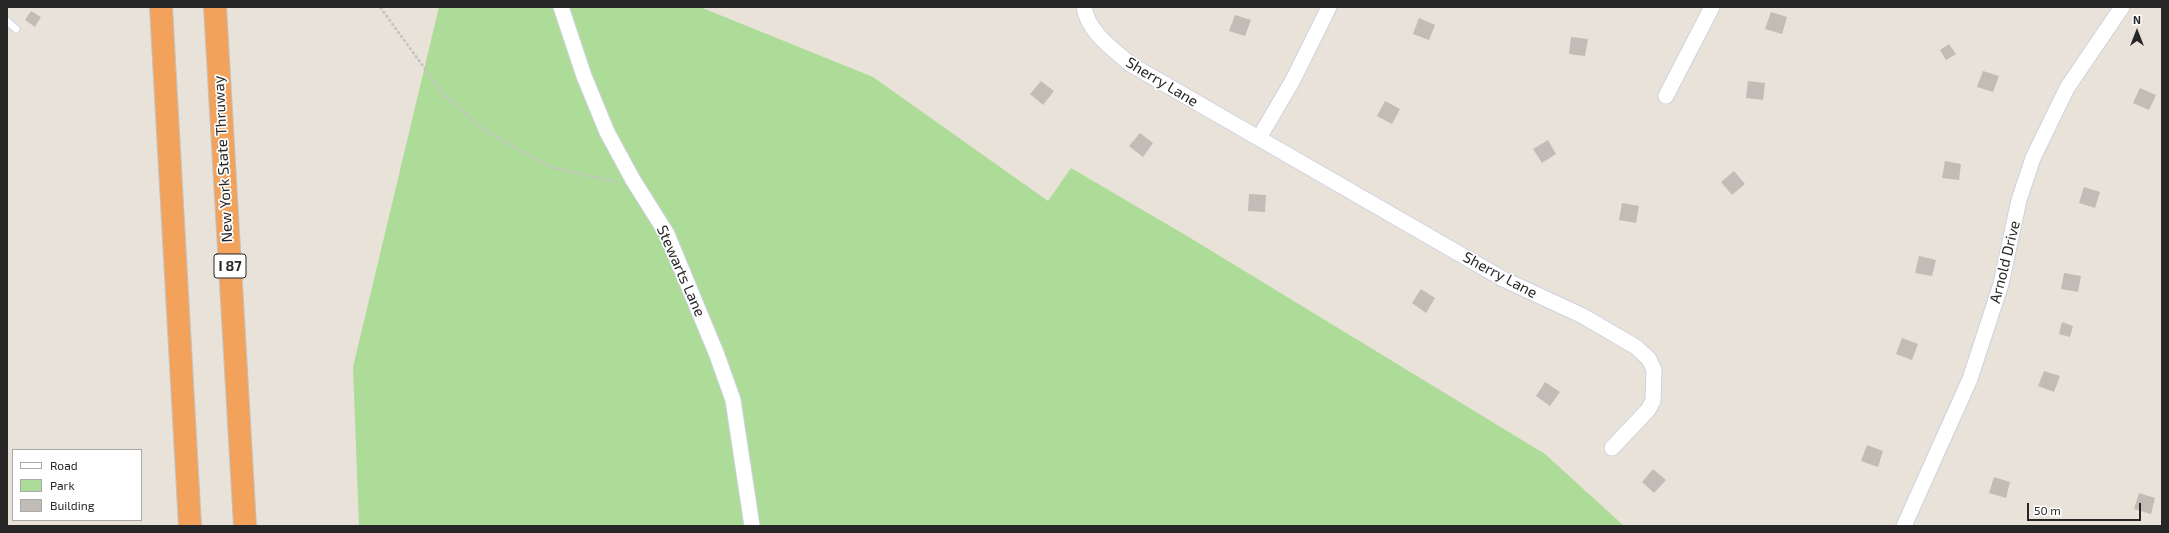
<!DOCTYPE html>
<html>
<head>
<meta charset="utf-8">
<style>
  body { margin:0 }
  #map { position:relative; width:2169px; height:533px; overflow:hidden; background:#e9e2d9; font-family:"Exo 2",sans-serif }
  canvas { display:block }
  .frame { position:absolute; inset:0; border:8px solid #272727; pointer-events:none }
  .legend { position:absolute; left:12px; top:449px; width:130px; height:72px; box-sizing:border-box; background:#fff; border:1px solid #a9a9a9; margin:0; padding:5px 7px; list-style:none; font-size:12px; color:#272727 }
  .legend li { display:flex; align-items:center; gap:8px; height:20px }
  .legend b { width:20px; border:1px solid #a9a9a9 }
  .north { position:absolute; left:2117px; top:12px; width:40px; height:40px; -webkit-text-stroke:3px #fff; paint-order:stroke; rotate:0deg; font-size:11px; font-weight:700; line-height:16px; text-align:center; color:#272727 }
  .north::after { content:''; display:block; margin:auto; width:14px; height:18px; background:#272727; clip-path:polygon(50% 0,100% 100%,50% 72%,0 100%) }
  .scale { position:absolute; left:2027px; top:503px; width:114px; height:18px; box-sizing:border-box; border:2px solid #272727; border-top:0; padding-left:5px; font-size:12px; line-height:14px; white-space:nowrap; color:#272727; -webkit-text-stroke:3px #fff; paint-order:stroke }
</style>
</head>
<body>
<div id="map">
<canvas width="2169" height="533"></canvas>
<div class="frame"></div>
<ul class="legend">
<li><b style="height:5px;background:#fff"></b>Road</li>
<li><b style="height:11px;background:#addc98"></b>Park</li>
<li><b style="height:11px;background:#c1bcb6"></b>Building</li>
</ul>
<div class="north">N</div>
<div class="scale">50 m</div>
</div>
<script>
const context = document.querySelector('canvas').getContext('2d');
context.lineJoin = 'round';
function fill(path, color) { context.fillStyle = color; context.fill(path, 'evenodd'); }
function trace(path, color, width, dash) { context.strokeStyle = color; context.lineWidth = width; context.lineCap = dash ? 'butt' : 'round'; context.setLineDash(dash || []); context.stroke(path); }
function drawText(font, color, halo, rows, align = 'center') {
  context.font = font + ' "Exo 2",sans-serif'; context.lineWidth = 3.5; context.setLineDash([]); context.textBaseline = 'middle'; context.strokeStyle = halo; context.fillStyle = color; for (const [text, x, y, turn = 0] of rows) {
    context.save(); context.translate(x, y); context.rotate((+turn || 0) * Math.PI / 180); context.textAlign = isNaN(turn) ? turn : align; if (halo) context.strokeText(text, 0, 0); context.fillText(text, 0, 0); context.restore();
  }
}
const green = new Path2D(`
  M 439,7 L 700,7 L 873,77 L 1048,201 L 1071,168 L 1187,236 L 1545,454 L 1624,526 L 359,526 L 353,367 Z`);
const building = new Path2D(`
  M 31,11 L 41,17 L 35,27 L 25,20 Z
  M 1771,12 L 1787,17 L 1782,34 L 1765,29 Z
  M 1235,15 L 1251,20 L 1245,36 L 1229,31 Z
  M 1419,18 L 1435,25 L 1429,40 L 1413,34 Z
  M 1571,37 L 1588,39 L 1585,56 L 1569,54 Z
  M 1949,44 L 1956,54 L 1946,60 L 1940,50 Z
  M 1983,71 L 1999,76 L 1993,92 L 1977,87 Z
  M 1041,81 L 1054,91 L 1043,105 L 1030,94 Z
  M 1748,81 L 1765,83 L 1763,100 L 1746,98 Z
  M 2140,88 L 2156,95 L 2149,110 L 2133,103 Z
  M 1385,101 L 1400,109 L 1392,124 L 1377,116 Z
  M 1140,133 L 1153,143 L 1143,157 L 1129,146 Z
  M 1548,140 L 1556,154 L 1542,163 L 1533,149 Z
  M 1945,161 L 1961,164 L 1959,180 L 1942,178 Z
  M 1734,171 L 1745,184 L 1732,195 L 1721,182 Z
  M 2084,187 L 2100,192 L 2095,208 L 2079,203 Z
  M 1249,194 L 1266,195 L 1265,212 L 1248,211 Z
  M 1622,203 L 1639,206 L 1636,223 L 1619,220 Z
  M 1919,256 L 1936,260 L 1932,276 L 1915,273 Z
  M 2064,273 L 2081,276 L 2078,292 L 2061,289 Z
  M 1421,289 L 1435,298 L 1426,313 L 1412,303 Z
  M 2062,322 L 2073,326 L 2070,337 L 2059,334 Z
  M 1902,338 L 1918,344 L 1912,360 L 1896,354 Z
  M 2044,371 L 2060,376 L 2054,392 L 2038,386 Z
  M 1545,382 L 1560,392 L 1550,406 L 1536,396 Z
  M 1867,445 L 1883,451 L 1878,467 L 1861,461 Z
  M 1653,469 L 1666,480 L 1654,493 L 1642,482 Z
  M 1994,477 L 2010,482 L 2006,498 L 1989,493 Z
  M 2139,493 L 2155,498 L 2151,514 L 2134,509 Z`);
const path = new Path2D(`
  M 380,7 L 444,95 L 483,129 L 550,167 L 617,182`);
const lane = new Path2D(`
  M 7,21 L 16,29`);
const street = new Path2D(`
  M 561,7 L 584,76 L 607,132 L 633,180 L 667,234 L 717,355 L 733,400 L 752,526
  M 1084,7 C 1088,32 1112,48 1130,64 L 1503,279 L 1583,316 L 1636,347 L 1649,359 L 1654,370 L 1653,401 L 1648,410 L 1612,448
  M 1666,96 L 1712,7
  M 1259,138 L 1293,80 L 1329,7
  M 1904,526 L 1970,379 L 2001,284 L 2019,200 L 2033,158 L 2067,88 L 2122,7`);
const highway = new Path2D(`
  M 161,7 L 190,526
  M 215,7 L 245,526`);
const shields = [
  [230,266,32]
];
const shieldNames = [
  ["I 87",230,266]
];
const streetNames = [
  ["Sherry Lane",1162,82,31],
  ["New York State Thruway",223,159,-93],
  ["Arnold Drive",2005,262,-76],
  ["Stewarts Lane",681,271,66],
  ["Sherry Lane",1500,275,28]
];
fill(green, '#addc98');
fill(building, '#c1bcb6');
trace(lane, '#ced1df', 9);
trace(street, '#ced1df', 17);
trace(highway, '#c3c3c3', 24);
trace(path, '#c3c3c3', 2.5, [3, 2]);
trace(lane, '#fff', 7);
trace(street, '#fff', 15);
trace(highway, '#f2a25a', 22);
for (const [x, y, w] of shields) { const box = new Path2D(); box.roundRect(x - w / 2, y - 12, w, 24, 3); context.fillStyle = '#fff'; context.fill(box); trace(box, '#272727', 1); }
drawText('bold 14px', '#272727', null, shieldNames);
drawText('15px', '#272727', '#fff', streetNames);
</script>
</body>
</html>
